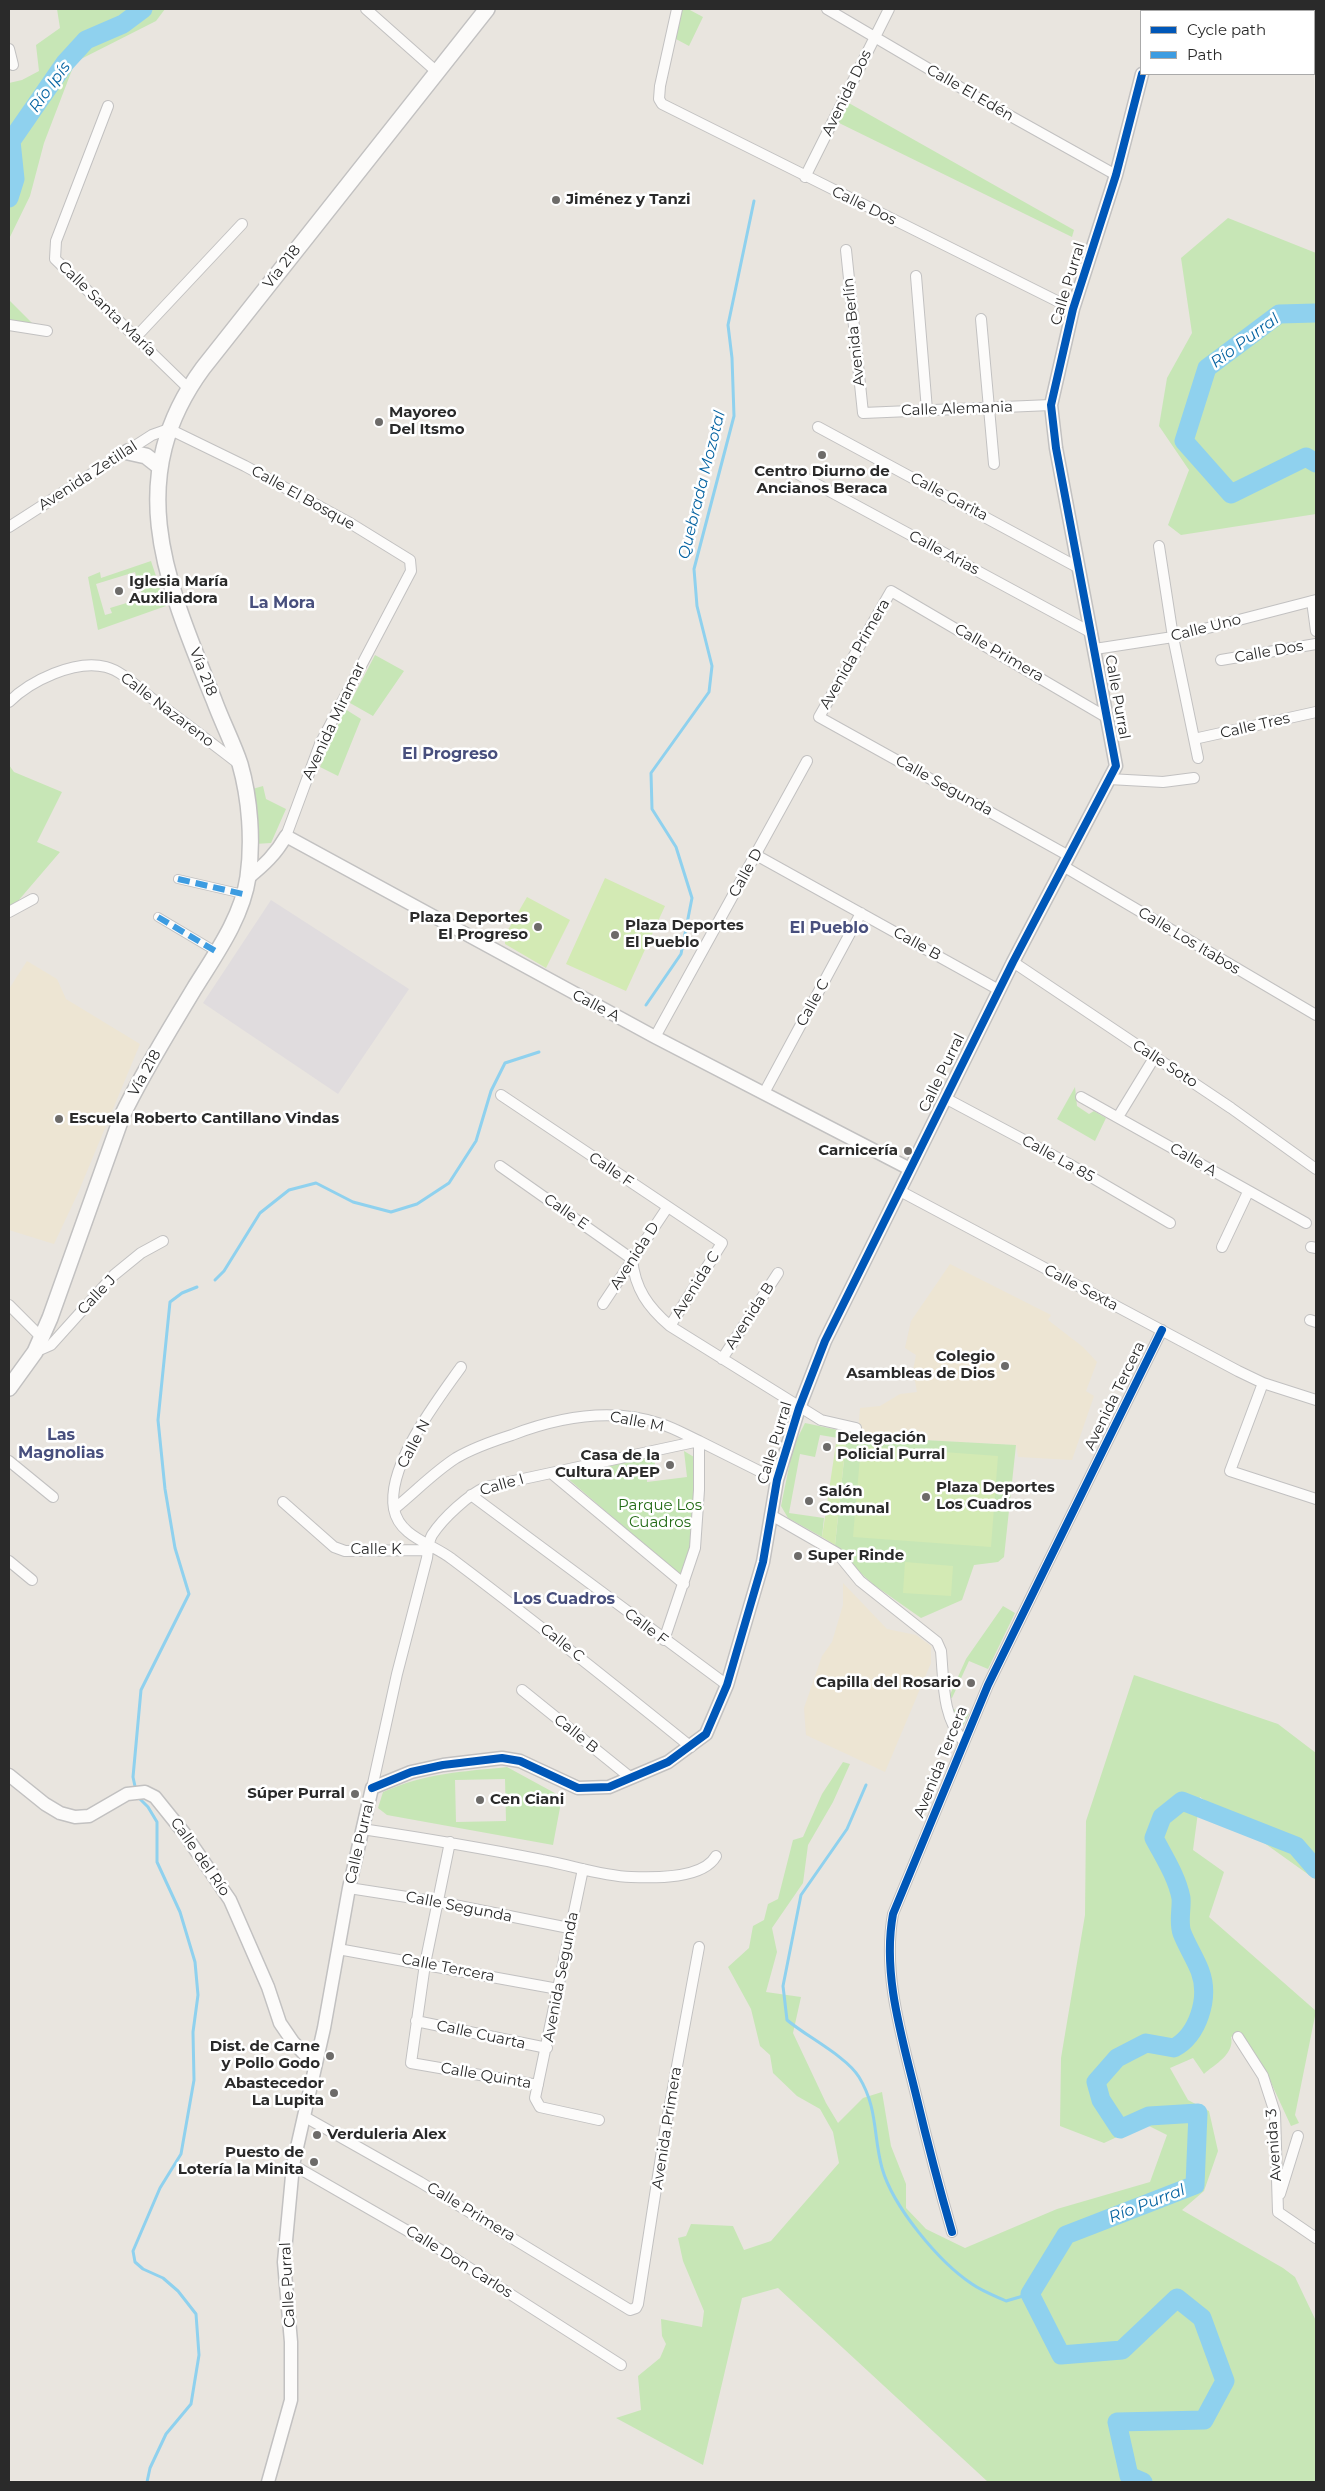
<!DOCTYPE html>
<html>
<head>
<meta charset="utf-8">
<style>
  body { margin:0 }
  #map { position:relative; width:1325px; height:2491px; overflow:hidden; background:#e9e5df; font-family:Montserrat,sans-serif }
  canvas { display:block }
  .frame { position:absolute; inset:0; border:10px solid #2a2a2a; pointer-events:none }
  .legend { position:absolute; left:1140px; top:10px; width:175px; height:65px; box-sizing:border-box; background:#fff; border:1px solid #aaa; margin:0; padding:6px 9px; list-style:none; font-size:15px; color:#2a2a2a }
  .legend li { display:flex; align-items:center; gap:10px; height:25px }
  .legend b { width:25px; border:1px solid #aaa }
</style>
</head>
<body>
<div id="map">
<canvas width="1325" height="2491"></canvas>
<div class="frame"></div>
<ul class="legend">
<li><b style="height:6px;background:#0057b8"></b>Cycle path</li>
<li><b style="height:6px;background:#3d9ce1"></b>Path</li>
</ul>
</div>
<script>
const context = document.querySelector('canvas').getContext('2d');
context.lineJoin = 'round';
function fill(path, color) { context.fillStyle = color; context.fill(path, 'evenodd'); }
function trace(path, color, width, dash) { context.strokeStyle = color; context.lineWidth = width; context.lineCap = dash ? 'butt' : 'round'; context.setLineDash(dash || []); context.stroke(path); }
function drawText(font, color, halo, rows, align = 'center') {
  context.font = font + ' Montserrat,sans-serif'; context.lineWidth = 5; context.setLineDash([]); context.textBaseline = 'middle'; context.strokeStyle = halo; context.fillStyle = color; for (const [text, x, y, turn = 0] of rows) {
    context.save(); context.translate(x, y); context.rotate((+turn || 0) * Math.PI / 180); context.textAlign = isNaN(turn) ? turn : align; if (halo) context.strokeText(text, 0, 0); context.fillText(text, 0, 0); context.restore();
  }
}
const industrial = new Path2D(`
  M 271,900 L 409,989 L 338,1094 L 203,1003 Z`);
const education = new Path2D(`
  M 27,961 L 57,979 L 66,999 L 140,1044 L 78,1193 L 54,1244 L 9,1230 L 9,989 Z
  M 950,1264 L 1051,1315 L 1048,1320 L 1083,1347 L 1097,1362 L 1086,1391 L 1094,1396 L 1072,1460 L 1018,1457 L 1016,1445 L 924,1440 L 858,1432 L 860,1408 L 880,1406 L 900,1394 L 917,1392 L 913,1370 L 916,1355 L 905,1348 L 911,1321 Z
  M 843,1583 L 887,1629 L 916,1635 L 931,1646 L 931,1663 L 885,1772 L 806,1735 L 804,1708 L 822,1656 L 832,1642 L 843,1605 Z`);
const green = new Path2D(`
  M 57,9 L 165,9 L 156,21 L 75,62 L 44,143 L 30,196 L 9,239 L 9,83 L 22,80 L 39,71 L 36,45 L 60,28 Z
  M 681,9 L 688,9 L 703,17 L 689,46 L 674,38 Z
  M 847,102 L 1074,230 L 1072,237 L 837,122 Z
  M 1228,218 L 1316,253 L 1316,514 L 1181,535 L 1168,525 L 1189,470 L 1159,426 L 1167,378 L 1192,333 L 1181,258 Z
  M 9,300 L 37,328 L 9,323 Z
  M 151,561 L 166,606 L 98,630 L 88,577 L 100,572 L 101,578 ZM 135,572 L 143,598 L 110,608 L 112,613 L 105,615 L 96,584 Z
  M 375,655 L 404,671 L 373,716 L 350,703 Z
  M 345,709 L 361,719 L 338,776 L 320,767 Z
  M 9,765 L 14,772 L 62,792 L 37,842 L 60,852 L 18,901 L 9,906 Z
  M 263,786 L 266,799 L 286,809 L 271,843 L 255,844 L 249,790 Z
  M 1075,1087 L 1077,1106 L 1089,1114 L 1094,1111 L 1106,1118 L 1095,1141 L 1057,1119 Z
  M 805,1423 L 838,1430 L 838,1438 L 820,1435 L 815,1457 L 800,1454 L 789,1513 L 824,1518 L 822,1537 L 788,1518 L 781,1506 L 793,1447 Z
  M 847,1431 L 924,1440 L 1016,1445 L 1004,1557 L 998,1562 L 974,1565 L 962,1600 L 921,1618 L 874,1585 L 855,1568 L 835,1545 Z
  M 684,1451 L 694,1457 L 695,1461 L 692,1546 L 682,1577 L 566,1477 L 654,1455 L 656,1474 L 647,1475 L 647,1482 L 687,1477 Z
  M 1003,1606 L 1015,1613 L 988,1669 L 969,1661 L 952,1698 L 949,1697 L 966,1659 Z
  M 1134,1675 L 1278,1724 L 1316,1753 L 1316,1880 L 1200,1797 L 1193,1850 L 1224,1872 L 1209,1917 L 1316,2011 L 1295,2115 L 1299,2123 L 1291,2126 L 1267,2074 L 1240,2032 L 1231,2037 C 1235,2054 1215,2064 1204,2074 L 1193,2058 L 1170,2068 L 1188,2100 L 1209,2111 L 1218,2151 L 1204,2191 L 1182,2210 L 1283,2268 L 1295,2277 L 1316,2321 L 1316,2482 L 988,2482 L 778,2288 L 742,2298 L 703,2465 L 616,2418 L 641,2410 L 638,2376 L 660,2358 L 666,2344 L 662,2336 L 661,2319 L 702,2327 L 704,2311 L 683,2261 L 678,2238 L 686,2236 L 691,2224 L 733,2226 L 744,2250 L 771,2241 L 839,2163 L 833,2132 L 820,2109 L 797,2096 L 773,2073 L 770,2055 L 760,2046 L 751,2009 L 728,1967 L 749,1948 L 753,1926 L 764,1920 L 768,1904 L 778,1899 L 793,1840 L 803,1837 L 822,1794 L 843,1762 L 850,1764 L 833,1802 L 808,1845 L 803,1883 L 772,1928 L 777,1952 L 766,1992 L 801,1997 L 793,2033 L 826,2103 L 838,2123 L 863,2098 L 882,2092 L 891,2146 L 906,2184 L 906,2208 L 926,2229 L 965,2248 L 1057,2209 L 1150,2182 L 1167,2135 L 1145,2124 L 1104,2143 L 1060,2126 L 1061,2058 L 1085,1915 L 1086,1821 Z
  M 950,1708 L 969,1714 L 963,1726 L 957,1725 Z
  M 507,1767 L 562,1797 L 553,1845 L 387,1815 L 378,1808 L 383,1792 C 426,1773 461,1772 507,1767 ZM 505,1779 L 506,1821 L 456,1822 L 455,1780 Z`);
const pitch = new Path2D(`
  M 605,878 L 665,906 L 626,991 L 566,964 Z
  M 527,897 L 570,920 L 546,968 L 505,944 L 505,935 Z
  M 838,1430 L 847,1431 L 835,1545 L 822,1537 Z
  M 861,1446 L 998,1456 L 991,1547 L 853,1537 Z
  M 905,1562 L 953,1566 L 951,1596 L 903,1593 Z`);
const stream = new Path2D(`
  M 646,1005 L 681,954 L 692,898 L 676,847 L 652,809 L 651,773 L 709,692 L 712,666 L 697,606 L 694,569 L 734,416 L 732,358 L 728,325 L 754,201
  M 215,1280 L 224,1271 L 260,1213 L 289,1190 L 316,1183 L 353,1202 L 391,1212 L 417,1204 L 449,1183 L 476,1141 L 491,1091 L 505,1063 L 539,1052
  M 866,1785 L 847,1829 L 801,1895 L 783,1986 L 787,2020 C 807,2037 846,2056 859,2077 C 878,2108 873,2135 882,2168 C 893,2207 939,2262 972,2284 C 982,2291 995,2296 1006,2301 L 1030,2294
  M 136,1791 L 133,1777 L 141,1690 L 189,1594 L 175,1548 L 165,1489 L 158,1420 L 170,1302 L 182,1293 L 197,1287
  M 138,1797 L 148,1807 L 157,1822 L 157,1862 L 180,1912 L 195,1962 L 198,1995 L 193,2032 L 194,2080 L 181,2154 L 160,2188 L 133,2251 L 135,2262 L 143,2269 L 163,2278 L 178,2291 L 196,2314 L 199,2355 L 191,2404 L 166,2434 L 150,2468 L 147,2482`);
const river = new Path2D(`
  M 9,198 L 15,179 L 11,141 L 65,63 L 86,40 L 123,24 L 143,9
  M 1316,313 L 1279,314 L 1207,368 L 1184,441 L 1231,494 L 1306,457 L 1316,463
  M 1143,2482 L 1129,2476 L 1117,2422 L 1204,2420 L 1225,2381 L 1202,2318 L 1177,2298 L 1122,2350 L 1061,2355 L 1030,2294 L 1066,2235 L 1195,2185 L 1198,2113 L 1149,2116 L 1120,2129 L 1101,2100 L 1096,2082 L 1117,2058 L 1146,2043 L 1174,2048 C 1198,2035 1210,1998 1200,1971 C 1195,1958 1187,1946 1182,1933 C 1178,1922 1182,1909 1181,1898 C 1177,1877 1164,1857 1154,1838 L 1162,1817 L 1182,1801 L 1296,1846 L 1316,1869`);
const pedestrian = new Path2D(`
  M 178,879 L 243,894
  M 158,917 L 217,952`);
const minor = new Path2D(`
  M 366,9 L 437,72
  M 677,9 L 660,86 L 659,99 L 662,104 L 1073,309
  M 827,9 L 980,99 L 1116,175
  M 9,49 L 13,65
  M 108,106 L 56,241 L 55,259 L 188,388
  M 805,177 L 889,9
  M 846,250 L 863,413 L 1051,405
  M 916,276 L 927,410
  M 981,319 L 994,464
  M 9,325 L 47,331
  M 136,337 L 242,224
  M 818,427 L 1079,568
  M 796,473 L 1092,633
  M 9,527 L 152,435 L 169,429 L 245,466 L 350,523 L 410,560 L 411,571 L 320,744 L 286,836
  M 1159,546 L 1173,637 L 1198,758
  M 1312,601 L 1316,631
  M 1095,649 L 1173,637 L 1316,600
  M 1221,660 L 1316,644
  M 9,702 C 30,681 75,659 106,667 C 122,671 137,687 150,697 C 180,719 209,741 239,764
  M 1194,739 L 1316,712
  M 1109,779 L 1163,782 L 1194,778
  M 756,855 L 999,990
  M 1069,856 L 819,717 L 891,591 L 1106,717
  M 1063,866 L 1316,1015
  M 9,912 L 33,899
  M 1013,962 L 1231,1108 L 1316,1169
  M 655,1037 L 807,761
  M 764,1093 L 861,913
  M 501,1095 L 722,1243 L 670,1326
  M 1081,1097 L 1306,1223
  M 945,1098 L 1069,1164 L 1170,1223
  M 1118,1117 L 1154,1058
  M 500,1166 L 632,1259 C 635,1289 648,1307 670,1326 L 821,1420 L 856,1428
  M 900,1191 L 1238,1371 L 1263,1383 L 1316,1400
  M 1222,1247 L 1248,1192
  M 1311,1247 L 1316,1248
  M 603,1304 L 667,1208
  M 9,1305 L 42,1338
  M 1310,1320 L 1316,1322
  M 35,1352 L 51,1345 L 114,1275 L 141,1253 L 163,1241
  M 722,1359 L 778,1273
  M 461,1367 C 437,1401 386,1466 394,1509 C 399,1537 433,1544 452,1559 C 533,1620 612,1683 691,1747
  M 1263,1383 L 1230,1471 L 1316,1499
  M 9,1461 L 53,1497
  M 551,1473 L 684,1584
  M 471,1495 L 727,1685
  M 283,1502 L 334,1547 L 345,1551 L 428,1550
  M 394,1509 C 414,1493 434,1472 456,1458 C 473,1448 493,1441 512,1435 C 559,1417 611,1407 661,1424 C 674,1428 686,1435 699,1441 L 699,1490 L 695,1548 L 664,1640
  M 771,1515 L 837,1553 L 860,1581 L 937,1642 L 941,1651 C 944,1684 942,1716 964,1742
  M 9,1561 L 32,1580
  M 522,1690 L 631,1778
  M 372,1788 L 397,1674 L 427,1558 C 428,1550 428,1542 432,1535 C 443,1518 469,1494 486,1487 L 699,1441 L 777,1480
  M 362,1829 C 422,1838 482,1848 542,1860 C 571,1865 601,1876 631,1877 C 655,1878 703,1879 716,1856
  M 450,1842 L 425,1964 L 411,2063 L 538,2085
  M 583,1869 L 535,2098 L 540,2107 L 599,2120
  M 349,1888 L 439,1902 L 569,1928
  M 338,1949 L 558,1989
  M 416,2021 L 547,2048
  M 1238,2037 L 1263,2076 L 1275,2113 L 1278,2212 L 1316,2238
  M 305,2117 L 420,2182 L 630,2310 L 636,2308 L 638,2304 L 665,2131 L 699,1947
  M 293,2165 L 446,2253 L 621,2365
  M 1280,2194 L 1298,2136
  M 952,2232 C 939,2187 927,2141 916,2095 C 902,2037 882,1974 893,1914 L 988,1685 L 1162,1330`);
const tertiary = new Path2D(`
  M 1153,11 L 1153,9
  M 248,878 C 264,865 276,854 286,836 L 655,1037 L 910,1169
  M 9,1775 L 45,1804 L 60,1813 L 75,1817 L 89,1816 L 127,1794 L 145,1792 L 155,1797 L 184,1833 L 230,1900 L 268,1987 L 280,2023 L 293,2042 L 315,2065
  M 268,2482 L 291,2400 L 291,2342 L 284,2262 L 293,2165 L 324,2028 L 349,1888 L 372,1788 L 411,1772 L 443,1765 L 502,1758 L 520,1761 L 578,1788 L 609,1787 L 668,1762 L 706,1734 L 727,1685 L 763,1562 L 777,1480 L 799,1408 L 825,1341 L 1013,962 L 1116,766 L 1056,448 L 1051,405 L 1073,309 L 1116,175 L 1142,74`);
const secondary = new Path2D(`
  M 128,452 L 146,456 L 160,467
  M 9,1388 L 35,1352 L 50,1318 L 122,1116 C 143,1072 169,1031 194,989 C 215,955 242,918 248,877 C 253,841 250,799 240,764 C 233,743 222,722 214,700 C 168,585 120,481 203,368 L 487,9`);
const quiet = new Path2D(`
  M 178,879 L 243,894
  M 158,917 L 217,952`);
const cycleway = new Path2D(`
  M 372,1788 L 411,1772 L 443,1765 L 502,1758 L 520,1761 L 578,1788 L 609,1787 L 668,1762 L 706,1734 L 727,1685 L 763,1562 L 777,1480 L 799,1408 L 825,1341 L 1013,962 L 1116,766 L 1056,448 L 1051,405 L 1073,309 L 1116,175 L 1142,74
  M 952,2232 C 939,2187 927,2141 916,2095 C 902,2037 882,1974 893,1914 L 988,1685 L 1162,1330`);
const markers = [
  [556,200,5,"#6d6b69"],
  [379,422,5,"#6d6b69"],
  [822,455,5,"#6d6b69"],
  [119,591,5,"#6d6b69"],
  [538,927,5,"#6d6b69"],
  [615,935,5,"#6d6b69"],
  [59,1119,5,"#6d6b69"],
  [908,1151,5,"#6d6b69"],
  [1005,1366,5,"#6d6b69"],
  [827,1447,5,"#6d6b69"],
  [670,1465,5,"#6d6b69"],
  [926,1497,5,"#6d6b69"],
  [809,1501,5,"#6d6b69"],
  [798,1556,5,"#6d6b69"],
  [971,1683,5,"#6d6b69"],
  [355,1794,5,"#6d6b69"],
  [480,1800,5,"#6d6b69"],
  [330,2056,5,"#6d6b69"],
  [334,2093,5,"#6d6b69"],
  [317,2135,5,"#6d6b69"],
  [314,2162,5,"#6d6b69"]
];
const streetNames = [
  ["Avenida Dos",847,93,-64],
  ["Calle El Edén",970,93,30],
  ["Calle Dos",864,206,26],
  ["Vía 218",282,267,-52],
  ["Calle Purral",1068,284,-73],
  ["Calle Santa María",107,309,44],
  ["Avenida Berlín",854,332,-96],
  ["Calle Alemania",957,409,-2],
  ["Avenida Zetillal",88,476,-33],
  ["Calle Garita",949,497,28],
  ["Calle El Bosque",303,498,29],
  ["Calle Arias",944,553,28],
  ["Calle Uno",1206,628,-14],
  ["Calle Dos",1269,652,-10],
  ["Calle Primera",999,653,30],
  ["Avenida Primera",855,654,-60],
  ["Vía 218",203,672,68],
  ["Calle Purral",1117,697,80],
  ["Calle Nazareno",167,710,37],
  ["Avenida Miramar",334,721,-65],
  ["Calle Tres",1255,726,-13],
  ["Calle Segunda",944,786,29],
  ["Calle D",746,873,-61],
  ["Calle Los Itabos",1189,941,31],
  ["Calle B",917,944,29],
  ["Calle C",813,1003,-61],
  ["Calle A",596,1006,28],
  ["Calle Soto",1165,1064,33],
  ["Vía 218",145,1073,-61],
  ["Calle Purral",942,1073,-64],
  ["Calle La 85",1058,1159,29],
  ["Calle A",1193,1160,30],
  ["Calle F",611,1170,34],
  ["Calle E",566,1212,35],
  ["Avenida D",635,1256,-57],
  ["Avenida C",696,1285,-58],
  ["Calle Sexta",1081,1288,28],
  ["Calle J",97,1295,-47],
  ["Avenida B",750,1316,-57],
  ["Avenida Tercera",1115,1396,-64],
  ["Calle M",637,1422,11],
  ["Calle Purral",775,1443,-73],
  ["Calle N",414,1444,-62],
  ["Calle I",502,1485,-16],
  ["Calle K",376,1550],
  ["Calle F",646,1627,37],
  ["Calle C",562,1643,38],
  ["Calle B",576,1734,39],
  ["Avenida Tercera",941,1762,-68],
  ["Calle Purral",360,1842,-77],
  ["Calle del Río",200,1857,55],
  ["Calle Segunda",459,1907,11],
  ["Calle Tercera",448,1968,11],
  ["Avenida Segunda",561,1977,-79],
  ["Calle Cuarta",481,2035,12],
  ["Calle Quinta",486,2076,10],
  ["Avenida Primera",667,2128,-81],
  ["Avenida 3",1274,2145,-94],
  ["Calle Primera",471,2212,31],
  ["Calle Don Carlos",459,2262,32],
  ["Calle Purral",288,2285,-93]
];
const poiNames = [
  ["Jiménez y Tanzi",566,200],
  ["Mayoreo",389,413],
  ["Del Itsmo",389,430],
  ["Centro Diurno de",822,472,"center"],
  ["Ancianos Beraca",822,489,"center"],
  ["Iglesia María",129,582],
  ["Auxiliadora",129,599],
  ["Plaza Deportes",528,918,"right"],
  ["El Progreso",528,935,"right"],
  ["Plaza Deportes",625,926],
  ["El Pueblo",625,943],
  ["Escuela Roberto Cantillano Vindas",69,1119],
  ["Carnicería",898,1151,"right"],
  ["Colegio",995,1357,"right"],
  ["Asambleas de Dios",995,1374,"right"],
  ["Delegación",837,1438],
  ["Policial Purral",837,1455],
  ["Casa de la",660,1456,"right"],
  ["Cultura APEP",660,1473,"right"],
  ["Plaza Deportes",936,1488],
  ["Los Cuadros",936,1505],
  ["Salón",819,1492],
  ["Comunal",819,1509],
  ["Super Rinde",808,1556],
  ["Capilla del Rosario",961,1683,"right"],
  ["Súper Purral",345,1794,"right"],
  ["Cen Ciani",490,1800],
  ["Dist. de Carne",320,2047,"right"],
  ["y Pollo Godo",320,2064,"right"],
  ["Abastecedor",324,2084,"right"],
  ["La Lupita",324,2101,"right"],
  ["Verduleria Alex",327,2135],
  ["Puesto de",304,2153,"right"],
  ["Lotería la Minita",304,2170,"right"]
];
const parkNames = [
  ["Parque Los",660,1506],
  ["Cuadros",660,1523]
];
const waterNames = [
  ["Río Ipís",50,87,-54],
  ["Río Purral",1245,341,-36],
  ["Quebrada Mozotal",702,485,-76],
  ["Río Purral",1147,2204,-21]
];
const neighbourhoodNames = [
  ["La Mora",282,603],
  ["El Progreso",450,754],
  ["El Pueblo",829,928],
  ["Las",61,1435],
  ["Magnolias",61,1453],
  ["Los Cuadros",564,1599]
];
fill(industrial, '#e0dcde');
fill(education, '#ede5d3');
fill(green, '#c7e6b6');
fill(pitch, '#d3eab4');
trace(stream, '#8fd1ee', 3);
trace(river, '#8fd1ee', 19);
trace(pedestrian, '#c2c1c1', 10);
trace(minor, '#c2c1c1', 12);
trace(tertiary, '#c2c1c1', 15);
trace(secondary, '#c2c1c1', 18);
trace(pedestrian, '#fcfbfa', 8);
trace(minor, '#fcfbfa', 10);
trace(tertiary, '#fcfbfa', 12);
trace(secondary, '#fcfbfa', 15);
trace(quiet, '#3d9ce1', 6, [12, 6]);
trace(cycleway, '#0057b8', 8);
for (const [x, y, r, color] of markers) { const dot = new Path2D(); dot.arc(x, y, r, 0, 2 * Math.PI); context.fillStyle = color; context.fill(dot); trace(dot, '#fff', 2); }
drawText('15px', '#2a2a2a', '#fff', streetNames);
drawText('bold 15px', '#2a2a2a', '#fff', poiNames, 'left');
drawText('15px', '#236b16', '#fff', parkNames);
drawText('italic 16px', '#0764a2', '#fff', waterNames);
drawText('bold 16px', '#484f7d', '#fff', neighbourhoodNames);
</script>
</body>
</html>
